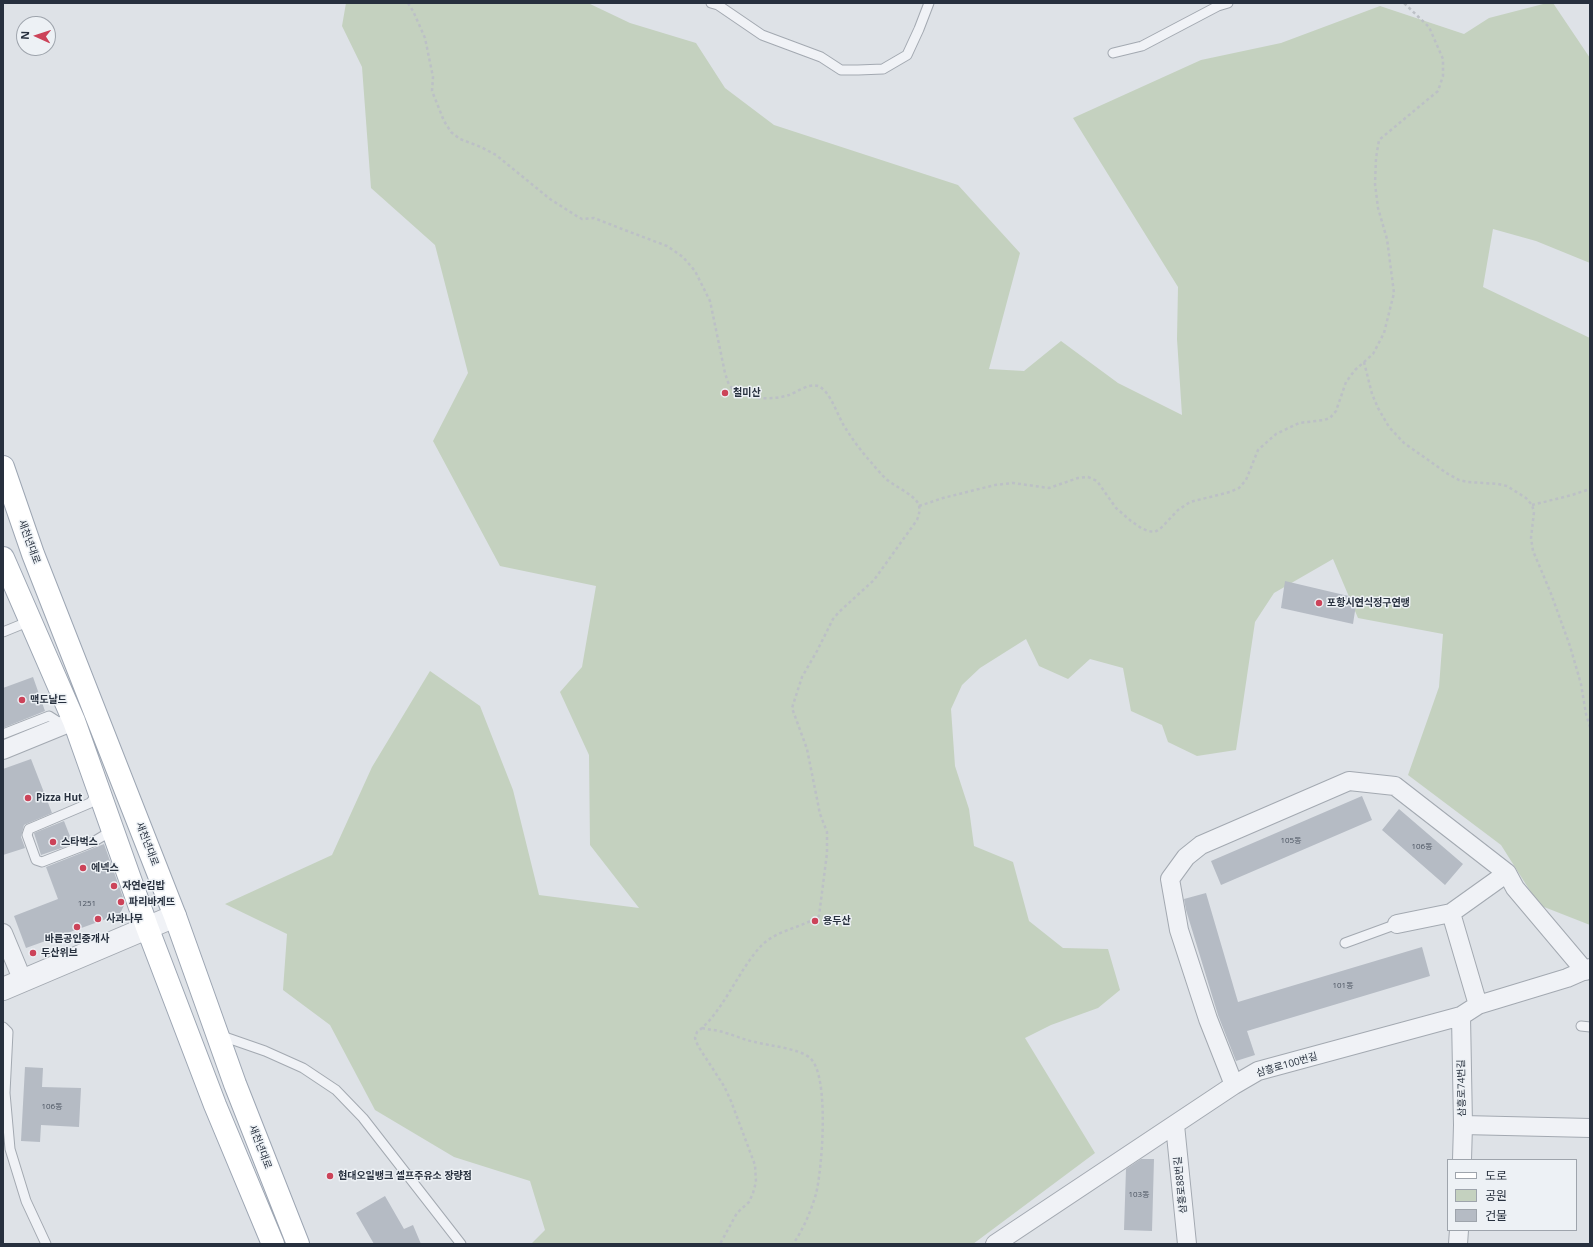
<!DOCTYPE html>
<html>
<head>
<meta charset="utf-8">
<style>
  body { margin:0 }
  #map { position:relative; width:1593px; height:1247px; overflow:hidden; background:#dee2e7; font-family:"Open Sans","Noto Sans KR",sans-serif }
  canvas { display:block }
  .frame { position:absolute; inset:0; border:4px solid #27303e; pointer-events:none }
  .legend { position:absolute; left:1447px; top:1159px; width:130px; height:72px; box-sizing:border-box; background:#edf1f5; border:1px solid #9ea4ac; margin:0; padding:5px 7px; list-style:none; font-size:12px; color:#27303e }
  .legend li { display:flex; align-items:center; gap:8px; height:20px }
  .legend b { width:20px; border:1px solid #9ea4ac }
  .north { position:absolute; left:16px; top:16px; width:40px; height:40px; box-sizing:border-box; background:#edf1f5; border:1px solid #9ea4ac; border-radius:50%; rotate:273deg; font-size:11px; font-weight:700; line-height:16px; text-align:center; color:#27303e }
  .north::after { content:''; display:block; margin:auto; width:14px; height:18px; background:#cc4359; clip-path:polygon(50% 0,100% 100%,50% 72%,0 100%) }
</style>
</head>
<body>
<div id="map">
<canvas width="1593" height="1247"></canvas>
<div class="frame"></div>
<ul class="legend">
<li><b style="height:5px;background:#fff"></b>도로</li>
<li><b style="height:11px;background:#c4d1bf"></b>공원</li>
<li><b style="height:11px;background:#b5bbc4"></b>건물</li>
</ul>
<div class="north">N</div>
</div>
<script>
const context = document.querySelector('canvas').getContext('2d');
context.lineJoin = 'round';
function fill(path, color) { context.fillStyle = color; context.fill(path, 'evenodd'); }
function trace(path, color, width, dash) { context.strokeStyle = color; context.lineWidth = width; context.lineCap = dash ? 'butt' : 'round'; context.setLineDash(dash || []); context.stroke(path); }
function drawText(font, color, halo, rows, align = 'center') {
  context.font = font + ' "Open Sans","Noto Sans KR",sans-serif'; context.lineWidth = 3; context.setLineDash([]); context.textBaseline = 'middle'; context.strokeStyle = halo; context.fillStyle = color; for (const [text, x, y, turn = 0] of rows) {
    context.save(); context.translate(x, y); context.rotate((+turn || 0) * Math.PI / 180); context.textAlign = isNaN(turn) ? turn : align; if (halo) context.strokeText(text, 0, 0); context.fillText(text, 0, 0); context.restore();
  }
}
const green = new Path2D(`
  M 346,3 L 588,3 L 630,23 L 696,43 L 725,88 L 774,125 L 958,185 L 1020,253 L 989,369 L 1024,371 L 1061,341 L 1118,383 L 1182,415 L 1177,339 L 1178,287 L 1073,118 L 1201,60 L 1281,43 L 1380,6 L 1464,34 L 1489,18 L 1547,3 L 1553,3 L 1590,58 L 1590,263 L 1536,241 L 1493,229 L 1483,287 L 1590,338 L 1590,925 L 1539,905 L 1501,845 L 1408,775 L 1439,687 L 1443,634 L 1358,618 L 1333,559 L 1274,593 L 1255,622 L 1236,750 L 1197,756 L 1168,742 L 1162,725 L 1131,711 L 1123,668 L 1090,659 L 1068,679 L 1039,666 L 1026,639 L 980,668 L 962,685 L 951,709 L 955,766 L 969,809 L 974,846 L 1013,862 L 1029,921 L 1063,948 L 1108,949 L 1120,990 L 1098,1008 L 1051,1025 L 1025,1038 L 1095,1153 L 973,1244 L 531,1244 L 545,1230 L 530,1181 L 454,1157 L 375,1110 L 330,1025 L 283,990 L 287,934 L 225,904 L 332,855 L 372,767 L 430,671 L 480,706 L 513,790 L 539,895 L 639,908 L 590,845 L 589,755 L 560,692 L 582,667 L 596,586 L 500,566 L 433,441 L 468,373 L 435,245 L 371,188 L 362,67 L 342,26 Z`);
const building = new Path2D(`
  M 1285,581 L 1357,598 L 1353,624 L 1281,608 Z
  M 33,677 L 45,711 L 3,728 L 3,688 Z
  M 31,759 L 52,813 L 24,825 L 21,837 L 25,848 L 3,855 L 3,769 Z
  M 1362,796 L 1372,820 L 1221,885 L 1211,861 Z
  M 1399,809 L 1463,864 L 1445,885 L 1382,830 Z
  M 64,821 L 73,844 L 41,855 L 34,833 Z
  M 104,844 L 125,903 L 120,914 L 26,948 L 14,916 L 58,899 L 46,867 Z
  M 1206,893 L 1238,1002 L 1422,947 L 1430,976 L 1247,1031 L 1255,1055 L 1236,1061 L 1218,1015 L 1186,910 L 1184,899 Z
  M 25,1067 L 43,1068 L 42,1087 L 81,1088 L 79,1127 L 41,1125 L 40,1142 L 21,1141 Z
  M 1141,1159 L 1154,1159 L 1152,1231 L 1124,1230 L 1126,1169 Z
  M 385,1196 L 404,1229 L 413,1225 L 421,1244 L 374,1244 L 356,1213 Z`);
const path = new Path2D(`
  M 408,3 L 413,11 L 425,38 L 433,77 L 432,91 L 444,121 L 451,132 L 460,139 L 481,147 L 496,155 L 550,199 L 575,215 L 582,219 L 594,218 L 622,229 L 667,246 L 683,257 L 695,271 L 710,301 L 725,373 C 727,379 728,385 733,389 C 747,400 774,400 789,395 C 797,392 809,383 818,386 C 831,391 838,418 846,429 C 853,440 861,451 870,461 C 875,467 880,473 886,479 C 894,486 915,495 919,505 C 920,511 919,515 917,520 L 874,580 L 839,612 L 833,619 L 817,651 L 802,677 L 792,708 L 807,749 L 820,814 L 827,832 L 827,853 L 819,916 C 802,928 776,930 761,946 C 739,969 722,1014 697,1032 L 695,1038 L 698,1046 L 724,1086 L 731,1101 L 755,1165 L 756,1182 L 753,1193 L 749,1202 L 737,1213 L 720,1244
  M 1364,362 L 1372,394 L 1378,408 L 1389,427 L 1404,443 L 1448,474 L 1459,480 L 1468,482 L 1498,484 L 1507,486 L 1526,498 L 1532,505 L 1534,512 L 1531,538 L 1533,551 L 1550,591 L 1570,646 L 1581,684 L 1586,714 L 1590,727
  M 1532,505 L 1572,495 L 1590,489
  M 919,506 L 943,498 L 995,485 L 1013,483 L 1049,488 L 1078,478 L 1088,477 L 1097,481 L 1116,508 L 1131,521 L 1141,528 L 1148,531 L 1155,532 L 1161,528 L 1178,510 L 1190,502 L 1230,492 L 1239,488 L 1246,480 L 1258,450 L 1276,434 L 1299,423 L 1324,420 L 1330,418 L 1336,411 L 1346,382 L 1355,370 L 1373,354 L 1384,333 L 1394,293 L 1387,239 L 1378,208 L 1375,184 L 1376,158 L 1379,140 L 1438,91 L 1443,76 L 1443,59 L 1429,27 L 1404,3
  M 702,1028 C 710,1030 718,1030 726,1033 C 736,1036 745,1040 755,1042 C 770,1046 798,1048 810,1058 C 830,1075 822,1170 816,1194 C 811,1211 803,1230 793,1244`);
const service = new Path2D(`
  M 711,3 L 718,5 L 762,35 L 821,57 L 841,70 L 858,70 L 883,69 L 907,55 L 919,29 L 929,3
  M 1113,53 L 1142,46 L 1218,6 L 1228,3
  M 3,632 L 30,621
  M 3,734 L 49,716 L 63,725
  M 98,794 L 90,803 L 29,829 L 27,835 L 36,860 L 42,862 L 93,842 L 103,836 L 114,834
  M 1345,943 L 1397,924
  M 1581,1026 L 1590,1027
  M 3,1027 L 8,1032 L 5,1093 L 10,1149 L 26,1201 L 46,1244
  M 219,1035 L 265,1051 L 303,1068 L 336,1090 L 363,1118 L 461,1244`);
const minor = new Path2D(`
  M 3,750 L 74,721
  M 1451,913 L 1507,873
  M 1397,924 L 1451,913 L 1478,1005
  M 3,933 L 23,981
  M 1461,1016 L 1463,1125 L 1462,1160
  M 1234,1085 L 1208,1019 L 1179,930 L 1170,879 L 1186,857 L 1201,845 L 1349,781 L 1395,786 L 1507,873 L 1515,888 L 1585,971
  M 1175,1125 L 1187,1244
  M 1463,1125 L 1590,1128
  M 995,1244 L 1234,1085 L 1258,1071 L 1461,1016 L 1478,1005 L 1567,978 L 1590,968
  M 1458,1244 L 1459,1230`);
const tertiary = new Path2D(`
  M 3,989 L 175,916`);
const primary = new Path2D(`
  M 3,467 L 33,554 L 175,916 L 235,1084 L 298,1244
  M 3,558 L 74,721 L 147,927 L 215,1105 L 273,1244`);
const markers = [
  [725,393,4,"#cc4359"],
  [1319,603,4,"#cc4359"],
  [22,700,4,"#cc4359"],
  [28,798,4,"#cc4359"],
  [53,842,4,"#cc4359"],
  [83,868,4,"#cc4359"],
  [114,886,4,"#cc4359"],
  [121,902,4,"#cc4359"],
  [98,919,4,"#cc4359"],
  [815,921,4,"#cc4359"],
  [77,927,4,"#cc4359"],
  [33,953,4,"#cc4359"],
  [330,1176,4,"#cc4359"]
];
const numberNames = [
  ["105동",1291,841],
  ["106동",1422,847],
  ["1251",87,904],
  ["101동",1343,986],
  ["106동",52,1107],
  ["103동",1139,1195]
];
const poiNames = [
  ["철미산",733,393],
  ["포항시연식정구연맹",1327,603],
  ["맥도날드",30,700],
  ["Pizza Hut",36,798],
  ["스타벅스",61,842],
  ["에넥스",91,868],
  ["자연e김밥",122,886],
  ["파리바게뜨",129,902],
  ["사과나무",106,919],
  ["용두산",823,921],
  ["바른공인중개사",77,939,"center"],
  ["두산위브",41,953],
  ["현대오일뱅크 셀프주유소 장량점",338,1176]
];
const streetNames = [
  ["새천년대로",29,542,70],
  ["새천년대로",147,844,69],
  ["삼흥로100번길",1287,1065,-16],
  ["삼흥로74번길",1462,1088,-91],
  ["새천년대로",260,1147,69],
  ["삼흥로88번길",1181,1185,-96]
];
fill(green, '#c4d1bf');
fill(building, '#b5bbc4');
trace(service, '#a3a9b1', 11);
trace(minor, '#a3a9b1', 20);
trace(tertiary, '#a3a9b1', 24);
trace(primary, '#9da6b3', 24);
trace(path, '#bcc0c6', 2.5, [3, 3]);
trace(service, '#f0f2f6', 9);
trace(minor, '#f0f2f6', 18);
trace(tertiary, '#f0f2f6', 22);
trace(primary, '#fff', 22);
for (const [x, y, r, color] of markers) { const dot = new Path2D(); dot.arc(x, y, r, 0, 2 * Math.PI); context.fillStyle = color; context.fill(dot); trace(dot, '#edf1f5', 1.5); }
drawText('8px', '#4a5360', null, numberNames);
drawText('bold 10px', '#27303e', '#edf1f5', poiNames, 'left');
drawText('10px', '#27303e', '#edf1f5', streetNames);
</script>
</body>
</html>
